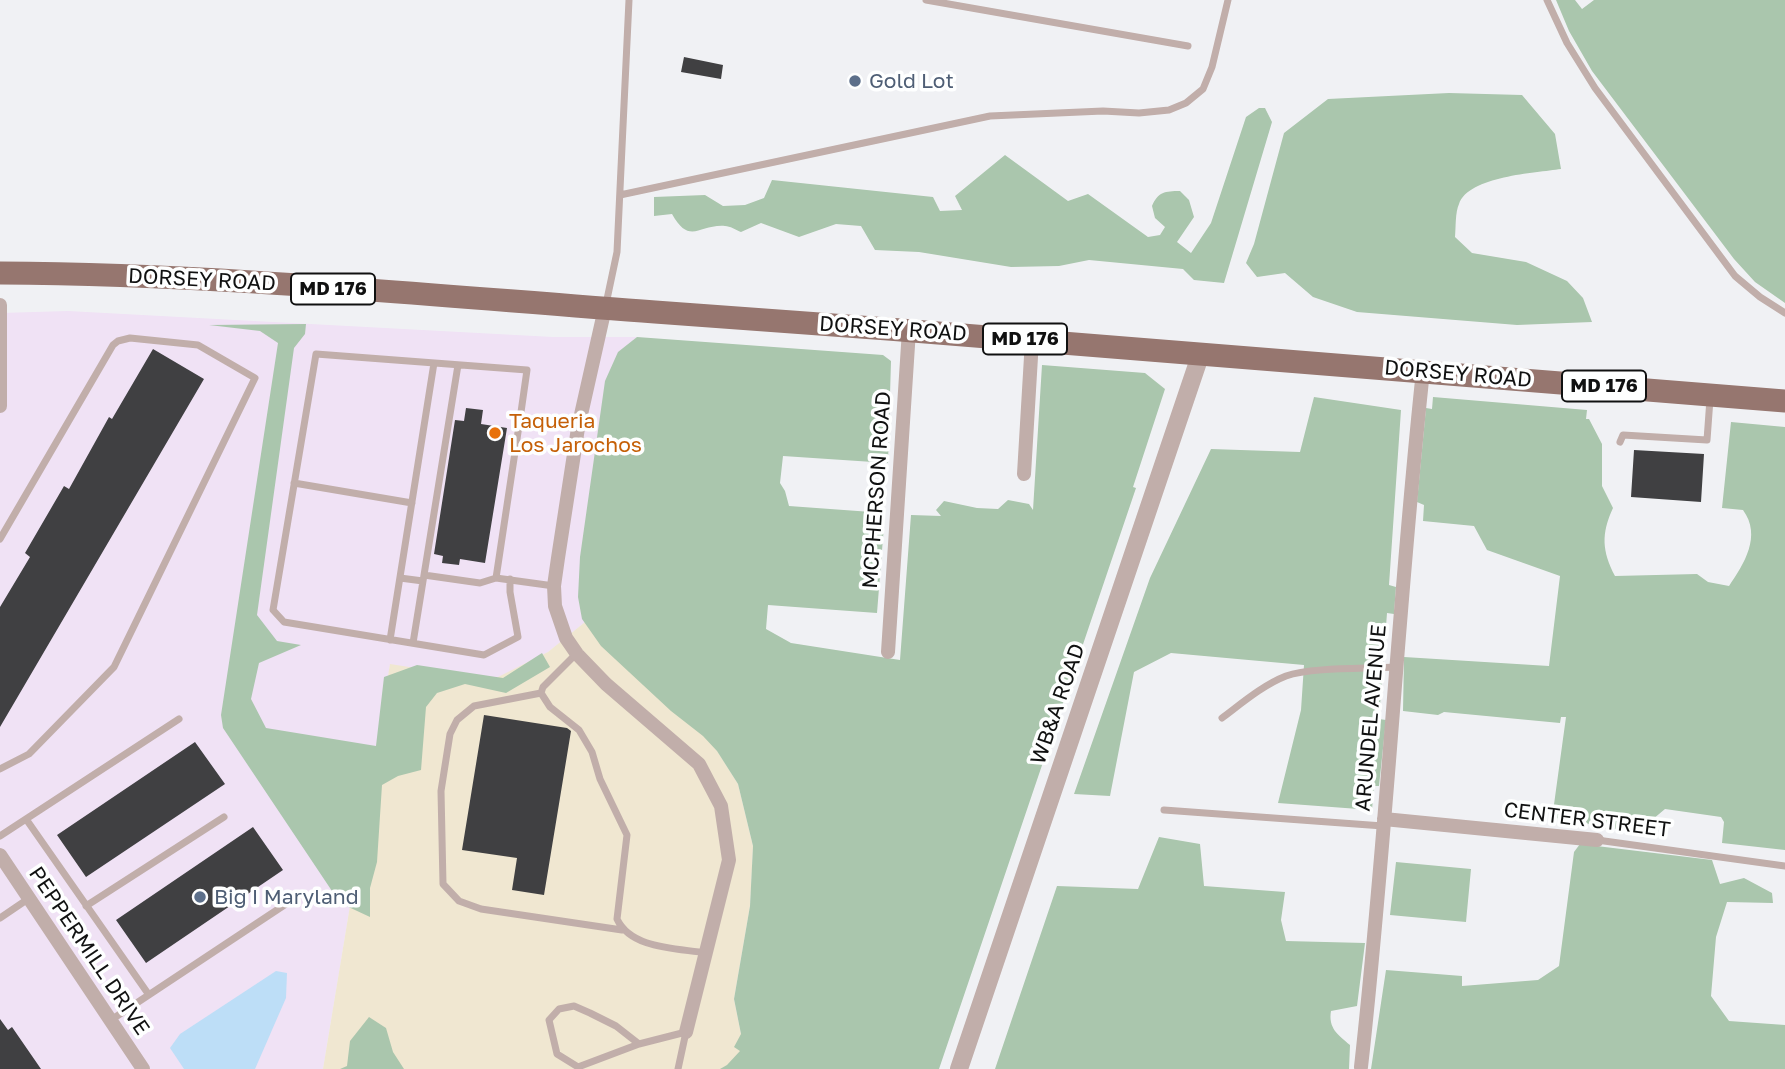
<!DOCTYPE html>
<html>
<head>
<meta charset="utf-8">
<style>
  body { margin:0 }
  canvas { display:block; background:#f0f1f4 }
</style>
</head>
<body>
<canvas width="1785" height="1069"></canvas>
<script>
const context = document.querySelector('canvas').getContext('2d');
context.lineJoin = 'round';
function fill(path, color) { context.fillStyle = color; context.fill(path, 'evenodd'); }
function trace(path, color, width, dash) { context.strokeStyle = color; context.lineWidth = width; context.lineCap = dash ? 'butt' : 'round'; context.setLineDash(dash || []); context.stroke(path); }
function drawText(font, color, halo, rows, align = 'center') {
  context.font = font + ' "Golos Text",sans-serif'; context.lineWidth = 7; context.setLineDash([]); context.textBaseline = 'middle'; context.strokeStyle = halo; context.fillStyle = color; for (const [text, x, y, turn = 0] of rows) {
    context.save(); context.translate(x, y); context.rotate((+turn || 0) * Math.PI / 180); context.textAlign = isNaN(turn) ? turn : align; if (halo) context.strokeText(text, 0, 0); context.fillText(text, 0, 0); context.restore();
  }
}
const commercial = new Path2D(`
  M 68,311 L 553,337 L 637,337 L 618,353 L 590,618 L 548,652 L 492,681 L 390,665 L 323,1069 L 0,1069 L 0,313 Z`);
const industrial = new Path2D(`
  M 590,618 L 713,744 L 738,784 L 753,846 L 752,869 L 750,906 L 734,999 L 741,1034 L 772,1069 L 323,1069 L 390,664 L 492,680 L 548,652 Z`);
const green = new Path2D(`
  M 1556,0 L 1575,0 L 1582,9 L 1594,0 L 1785,0 L 1785,303 L 1755,282 L 1734,259 L 1592,71 L 1569,31 Z
  M 1449,93 L 1522,95 L 1555,134 L 1561,169 C 1535,173 1469,176 1459,204 C 1455,213 1456,227 1455,237 L 1472,253 L 1526,262 L 1567,281 L 1583,298 L 1592,322 L 1517,325 L 1357,312 L 1313,297 L 1285,273 L 1257,277 L 1246,263 L 1254,244 L 1284,133 L 1328,99 Z
  M 1259,108 L 1265,108 L 1272,122 L 1224,283 L 1194,280 L 1183,269 L 1089,260 L 1059,266 L 1011,267 L 919,252 L 875,250 L 861,226 L 836,224 L 799,237 L 761,223 L 741,232 C 736,230 730,226 725,226 C 699,224 690,246 672,214 L 654,216 L 654,197 L 705,195 L 723,206 L 745,205 L 764,198 L 772,180 L 933,197 L 940,211 L 962,210 L 955,196 L 1005,155 L 1068,201 L 1088,194 L 1148,237 L 1160,235 L 1165,227 L 1155,218 L 1152,206 C 1158,192 1165,191 1180,191 L 1189,200 L 1194,217 L 1177,242 L 1191,253 L 1211,223 L 1246,117 Z
  M 306,324 L 305,334 L 294,348 L 257,615 L 277,641 L 301,645 L 259,663 L 251,699 L 266,728 L 376,746 L 384,677 L 417,665 L 503,678 L 542,653 L 550,667 L 506,693 L 465,684 L 437,693 L 426,707 L 421,770 L 398,776 L 382,785 L 377,862 L 370,888 L 370,917 L 340,903 L 223,728 L 221,715 L 278,343 L 260,331 L 209,325 Z
  M 637,337 L 883,355 L 891,361 L 888,463 L 783,456 L 780,483 L 785,491 L 789,506 L 885,513 L 877,613 L 768,605 L 766,629 L 791,643 L 900,660 L 911,515 L 941,516 L 936,510 L 944,501 L 977,508 L 998,509 L 1008,500 L 1029,504 L 1033,510 L 1042,365 L 1145,373 L 1165,389 L 1133,487 L 1136,488 L 939,1069 L 720,1069 L 727,1065 L 740,1051 L 734,1047 L 741,1034 L 734,999 L 750,906 L 753,846 L 738,784 L 717,751 L 703,736 L 671,711 L 601,646 L 582,619 L 578,597 L 580,557 L 605,381 L 618,352 Z
  M 1314,397 L 1401,410 L 1389,585 L 1396,587 L 1394,614 L 1387,613 L 1379,719 L 1386,720 L 1379,786 L 1374,786 L 1372,810 L 1278,803 L 1301,710 L 1304,665 L 1171,653 L 1134,672 L 1110,796 L 1074,794 L 1150,578 L 1211,449 L 1300,452 Z
  M 1433,397 L 1587,410 L 1586,419 L 1589,419 L 1602,444 L 1602,486 L 1613,508 C 1601,534 1602,551 1615,576 L 1697,574 L 1708,582 L 1729,586 C 1744,564 1762,536 1743,510 L 1722,508 L 1731,422 L 1785,427 L 1785,850 L 1722,843 L 1724,822 L 1721,817 L 1665,809 L 1640,830 L 1596,828 L 1574,816 L 1552,819 L 1566,717 L 1561,717 L 1560,723 L 1444,712 L 1438,715 L 1403,711 L 1404,657 L 1549,666 L 1560,576 L 1487,550 L 1474,526 L 1423,521 L 1424,505 L 1417,502 L 1426,408 L 1432,409 Z
  M 1159,837 L 1200,844 L 1204,886 L 1285,892 L 1281,920 L 1286,941 L 1365,943 L 1357,1006 L 1331,1011 C 1328,1028 1338,1035 1350,1045 L 1349,1069 L 995,1069 L 1057,886 L 1138,889 Z
  M 1580,844 L 1712,860 L 1720,884 L 1744,878 L 1772,893 L 1773,903 L 1727,902 L 1716,937 L 1711,996 L 1729,1021 L 1785,1025 L 1785,1069 L 1371,1069 L 1386,970 L 1462,976 L 1462,986 L 1538,980 L 1559,966 L 1574,852 Z
  M 1396,862 L 1471,869 L 1466,922 L 1390,915 Z
  M 369,1017 L 386,1028 L 393,1052 L 404,1069 L 340,1069 L 347,1066 L 350,1041 Z`);
const water = new Path2D(`
  M 276,971 L 287,973 L 286,998 L 255,1069 L 184,1069 L 170,1048 L 180,1034 Z`);
const building = new Path2D(`
  M 684,57 L 723,65 L 721,79 L 681,72 Z
  M 153,349 L 204,379 L 0,727 L 0,607 L 30,557 L 25,553 L 64,486 L 69,489 L 109,417 L 112,419 Z
  M 466,408 L 483,410 L 481,424 L 507,428 L 485,563 L 460,559 L 459,565 L 442,563 L 443,556 L 434,554 L 455,420 L 464,421 Z
  M 1634,450 L 1704,454 L 1701,502 L 1631,497 Z
  M 484,715 L 567,728 L 571,731 L 544,895 L 512,890 L 517,858 L 462,850 Z
  M 195,742 L 225,784 L 86,877 L 57,835 Z
  M 253,827 L 283,870 L 146,963 L 116,920 Z
  M 0,1019 L 8,1030 L 12,1027 L 41,1069 L 0,1069 Z`);
const service = new Path2D(`
  M 926,0 L 1188,46
  M 1547,0 L 1567,43 L 1595,88 L 1735,276 L 1760,297 L 1785,313
  M 620,195 L 990,116 L 1103,111 L 1139,113 L 1169,110 L 1186,103 L 1203,89 L 1212,67 L 1228,0
  M 606,304 L 617,252 L 629,0
  M 1620,442 L 1623,435 L 1707,440 L 1710,399
  M 294,483 L 412,503
  M 0,539 L 113,345 L 118,341 L 130,338 L 198,345 L 255,378 L 114,667 L 29,754 L 0,769
  M 424,575 L 458,365
  M 400,578 L 423,581
  M 510,579 L 510,592 L 518,637 L 484,655 L 284,622 L 273,610 L 316,354 L 527,370 L 520,419
  M 554,586 L 496,578 L 520,419 L 578,428
  M 390,640 L 434,363
  M 413,643 L 424,575 L 480,583 L 496,578
  M 576,654 L 543,687 L 541,693 L 550,707 L 579,730 L 592,752 L 600,779 L 627,835 L 617,919 C 631,949 676,948 706,953
  M 541,693 L 474,706 L 457,720 L 450,734 L 441,791 L 443,884 L 459,901 L 481,909 L 622,930
  M 1222,718 C 1242,703 1263,685 1286,676 C 1311,667 1367,669 1396,667
  M 1164,810 L 1383,826
  M 26,819 L 149,995
  M 0,836 L 179,719
  M 1597,840 L 1785,866
  M 86,906 L 224,817
  M 0,918 L 28,899
  M 111,1020 L 298,896
  M 639,1044 L 578,1067 L 557,1054 L 549,1020 L 559,1009 L 574,1006 L 590,1013 L 616,1026 L 639,1044 L 686,1032 L 678,1069`);
const minor = new Path2D(`
  M 0,305 L 0,406
  M 605,308 L 578,428 L 558,558 L 554,586 L 555,606 L 566,638 L 577,654 L 606,684 L 699,764 L 721,806 L 729,860 L 686,1032
  M 1024,474 L 1032,340
  M 888,652 L 909,330
  M 1384,819 L 1597,840
  M 0,855 L 143,1069
  M 1361,1067 C 1387,835 1398,602 1423,371`);
const tertiary = new Path2D(`
  M 959,1069 L 1201,353`);
const primary = new Path2D(`
  M 0,273 C 219,274 437,296 655,312 C 1032,339 1409,369 1785,401`);
const markers = [
  [855,81,7,"#5c6f8a"],
  [495,433,7,"#e8710a"],
  [200,897,7,"#5c6f8a"]
];
const shields = [
  [333,289,84],
  [1025,339,84],
  [1604,386,84]
];
const shieldNames = [
  ["MD 176",333,289],
  ["MD 176",1025,339],
  ["MD 176",1604,386]
];
const serviceNames = [
  ["Gold Lot",869,81],
  ["Big I Maryland",214,897]
];
const streetNames = [
  ["DORSEY ROAD",202,280,3],
  ["DORSEY ROAD",893,329,4],
  ["DORSEY ROAD",1458,374,5],
  ["MCPHERSON ROAD",877,490,-86],
  ["WB&A ROAD",1058,704,-71],
  ["ARUNDEL AVENUE",1371,718,-85],
  ["CENTER STREET",1587,820,7],
  ["PEPPERMILL DRIVE",89,951,56]
];
const foodNames = [
  ["Taqueria",509,421],
  ["Los Jarochos",509,445]
];
fill(commercial, '#f0e2f5');
fill(industrial, '#f0e7d1');
fill(green, '#aac6ad');
fill(water, '#bddef7');
fill(building, '#404042');
trace(service, '#c1aeaa', 7);
trace(minor, '#c1aeaa', 14);
trace(tertiary, '#c1aeaa', 18);
trace(primary, '#96766f', 23);
for (const [x, y, r, color] of markers) { const dot = new Path2D(); dot.arc(x, y, r, 0, 2 * Math.PI); context.fillStyle = color; context.fill(dot); trace(dot, '#feffff', 2.5); }
for (const [x, y, w] of shields) { const box = new Path2D(); box.roundRect(x - w / 2, y - 15.5, w, 31, 5); context.fillStyle = '#feffff'; context.fill(box); trace(box, '#101111', 2); }
drawText('bold 19px', '#101111', null, shieldNames);
drawText('21px', '#4e5e75', '#feffff', serviceNames, 'left');
drawText('21px', '#101111', '#feffff', streetNames);
drawText('21px', '#c56008', '#feffff', foodNames, 'left');
</script>
</body>
</html>
